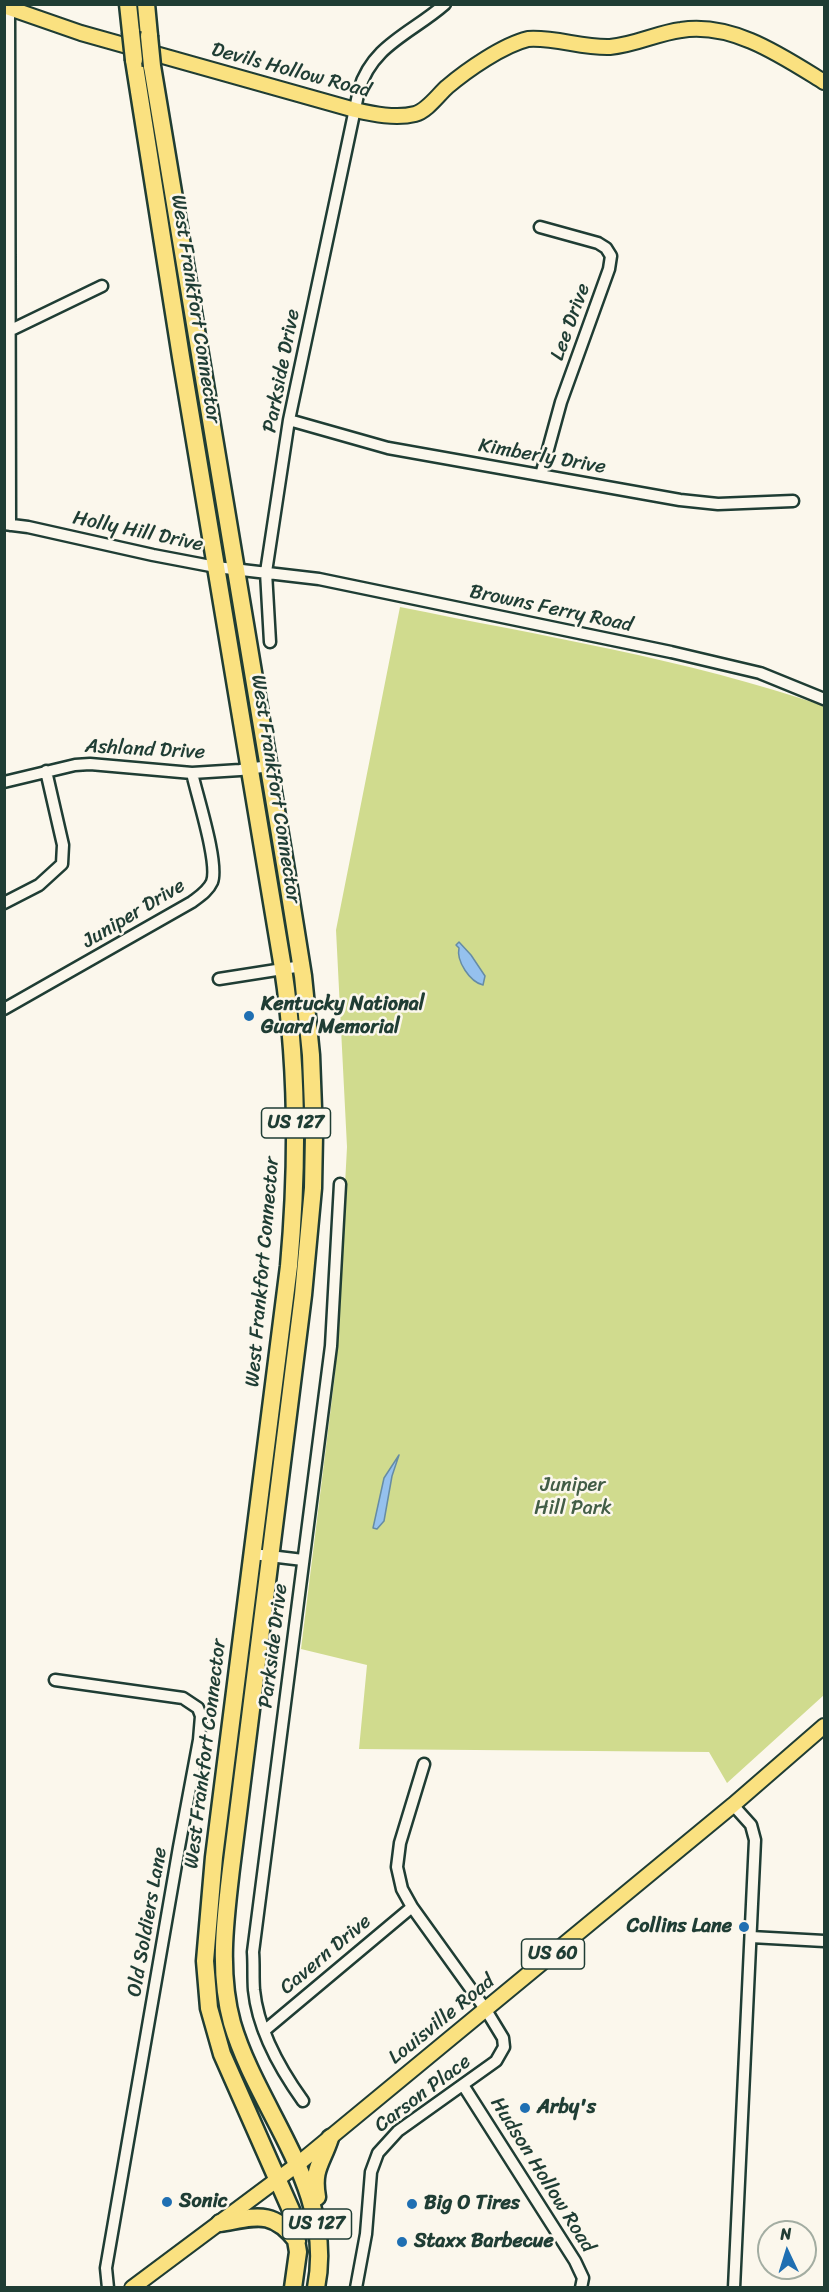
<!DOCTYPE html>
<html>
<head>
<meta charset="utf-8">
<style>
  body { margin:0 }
  #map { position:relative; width:829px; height:2292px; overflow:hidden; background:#fbf7ec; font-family:Sriracha,sans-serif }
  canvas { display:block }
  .frame { position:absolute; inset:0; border:6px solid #1f3d34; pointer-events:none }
  .north { position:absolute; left:757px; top:2220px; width:60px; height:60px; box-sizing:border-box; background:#fbf7ec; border:2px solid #a3ada2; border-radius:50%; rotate:356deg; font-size:16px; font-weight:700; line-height:24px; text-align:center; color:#1f3d34 }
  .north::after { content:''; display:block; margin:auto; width:21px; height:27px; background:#1f6fb2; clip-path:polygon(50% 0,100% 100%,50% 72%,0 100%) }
</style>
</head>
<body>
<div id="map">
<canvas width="829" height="2292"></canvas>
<div class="frame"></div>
<div class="north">N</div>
</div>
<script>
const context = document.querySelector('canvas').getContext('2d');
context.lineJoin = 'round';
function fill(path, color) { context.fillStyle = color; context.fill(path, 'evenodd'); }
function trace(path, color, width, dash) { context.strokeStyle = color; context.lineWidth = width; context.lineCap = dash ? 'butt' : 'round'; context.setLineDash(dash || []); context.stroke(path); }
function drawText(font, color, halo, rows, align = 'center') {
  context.font = font + ' Sriracha,sans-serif'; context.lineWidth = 5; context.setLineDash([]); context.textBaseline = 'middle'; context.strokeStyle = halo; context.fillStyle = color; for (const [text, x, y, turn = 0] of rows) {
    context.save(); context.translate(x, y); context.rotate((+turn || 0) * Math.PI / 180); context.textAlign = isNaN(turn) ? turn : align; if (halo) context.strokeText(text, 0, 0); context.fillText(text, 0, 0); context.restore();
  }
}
const green = new Path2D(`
  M 400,607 C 542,636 687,659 824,706 L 824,1695 L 727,1783 L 709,1752 L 359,1749 L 367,1665 L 301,1649 L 335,1374 L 347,1147 L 336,930 Z`);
const water = new Path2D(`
  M 459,942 L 471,955 L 485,976 L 483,985 C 470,982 456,961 459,948 L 456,945 Z
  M 399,1455 L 392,1476 L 384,1521 L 377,1529 L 373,1528 L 384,1478 Z`);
const minor = new Path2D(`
  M 4,6 L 9,8 L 10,525
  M 540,227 L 598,243 L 606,248 L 611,256 L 609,269 L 561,402 L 541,475
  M 11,330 L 102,286
  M 289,420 L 388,448 L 680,500 L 718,504 L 793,501
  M 4,524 L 28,527 L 153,555 L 216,567 L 319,579 L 671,652 L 760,673 L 824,699
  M 270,642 L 266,572 L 289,420 L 359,90 C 372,45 412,33 445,4
  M 4,782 L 75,765 L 90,764 L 192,773 L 240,770 L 269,766
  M 4,903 L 39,885 L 62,864 L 63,845 L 46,771
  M 219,979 L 302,966
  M 4,1009 L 192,902 C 200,896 208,891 212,882 C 219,863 197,796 192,773
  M 253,1554 L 303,1560
  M 55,1680 L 183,1698 L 198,1708 L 201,1716 L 199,1740 L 179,1847 L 106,2268 L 108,2288
  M 733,1805 L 751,1825 L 755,1840 L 734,2288
  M 751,1937 L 824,1941
  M 264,2031 L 412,1907
  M 463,2085 L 575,2261 L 583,2278 L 581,2288
  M 303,2101 C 280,2069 258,2030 254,1990 C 253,1977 254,1964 253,1952 L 331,1346 L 340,1184
  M 356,2288 L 366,2234 L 371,2172 L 378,2153 L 398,2131 L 496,2061 L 504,2047 L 503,2038 L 486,2010 L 412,1907 L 402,1889 L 397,1867 L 400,1843 L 424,1764`);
const major = new Path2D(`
  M 9,4 L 9,8 L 81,33 L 355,110 C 373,114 396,119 415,114 C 427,111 438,95 447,87 C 467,70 503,45 528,39 C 555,37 582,48 610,47 C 635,45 657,33 681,30 C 733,22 782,56 824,82
  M 132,2288 L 298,2164 L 733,1805 L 824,1726`);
const highway = new Path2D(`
  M 128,4 L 131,32
  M 146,4 L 149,36
  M 134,60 L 181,357 L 283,968 C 298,1067 298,1166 289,1266 L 214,1857 L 205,1961 L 209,2008 L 222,2054 L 291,2210 L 298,2252 L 293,2288
  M 152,66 L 286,870 L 303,976 L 311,1055 L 314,1135 L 313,1188 L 303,1295 L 231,1869 C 225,1920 218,1972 232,2023 C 258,2112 336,2189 316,2288
  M 317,2197 C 312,2169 322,2163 330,2138
  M 220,2223 C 256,2217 272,2209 297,2241`);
const highwayBridge = new Path2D(`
  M 131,32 L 134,60
  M 149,36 L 152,66`);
const markers = [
  [249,1016,6,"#1f6fb2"],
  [744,1927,6,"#1f6fb2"],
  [525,2108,6,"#1f6fb2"],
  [167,2202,6,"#1f6fb2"],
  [412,2204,6,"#1f6fb2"],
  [402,2242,6,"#1f6fb2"]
];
const shields = [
  [296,1123,69],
  [553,1954,63],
  [317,2224,69]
];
const shieldNames = [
  ["US 127",296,1123],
  ["US 60",553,1954],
  ["US 127",317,2224]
];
const streetNames = [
  ["Devils Hollow Road",291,71,15],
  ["West Frankfort Connector",195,309,81],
  ["Lee Drive",571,322,-70],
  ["Parkside Drive",282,371,-79],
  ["Kimberly Drive",542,457,10],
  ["Holly Hill Drive",138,532,12],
  ["Browns Ferry Road",551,609,12],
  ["Ashland Drive",145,750,3],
  ["West Frankfort Connector",275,789,81],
  ["Juniper Drive",134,914,-31],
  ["West Frankfort Connector",263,1272,-85],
  ["Parkside Drive",274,1646,-83],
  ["West Frankfort Connector",206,1754,-83],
  ["Old Soldiers Lane",148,1922,-80],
  ["Cavern Drive",326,1955,-40],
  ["Louisville Road",442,2020,-39],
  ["Carson Place",423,2094,-37],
  ["Hudson Hollow Road",542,2175,58]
];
const poiNames = [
  ["Kentucky National",261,1005],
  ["Guard Memorial",261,1028],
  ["Collins Lane",732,1927,"right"],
  ["Arby's",537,2108],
  ["Sonic",179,2202],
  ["Big O Tires",424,2204],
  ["Staxx Barbecue",414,2242]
];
const parkNames = [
  ["Juniper",573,1486],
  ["Hill Park",573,1509]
];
fill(green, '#d0db8e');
fill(water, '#95c1ee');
trace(water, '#668ca4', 1.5);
trace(minor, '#1f3d34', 15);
trace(major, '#1f3d34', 18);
trace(highway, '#1f3d34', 21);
trace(minor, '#fbf7ec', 10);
trace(major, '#fae180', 14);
trace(highway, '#fae180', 16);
trace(highwayBridge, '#1f3d34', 21, []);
trace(highwayBridge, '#fae180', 16);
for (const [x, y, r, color] of markers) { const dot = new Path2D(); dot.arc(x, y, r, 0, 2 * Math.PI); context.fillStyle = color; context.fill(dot); trace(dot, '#fbf7ec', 2); }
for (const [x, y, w] of shields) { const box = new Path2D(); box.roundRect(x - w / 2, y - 15, w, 30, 4.5); context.fillStyle = '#fbf7ec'; context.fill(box); trace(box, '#1f3d34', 1.5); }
drawText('bold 18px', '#1f3d34', null, shieldNames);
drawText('20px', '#1f3d34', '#fbf7ec', streetNames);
drawText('bold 20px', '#1f3d34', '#fbf7ec', poiNames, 'left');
drawText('20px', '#425d46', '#fbf7ec', parkNames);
</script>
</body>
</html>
